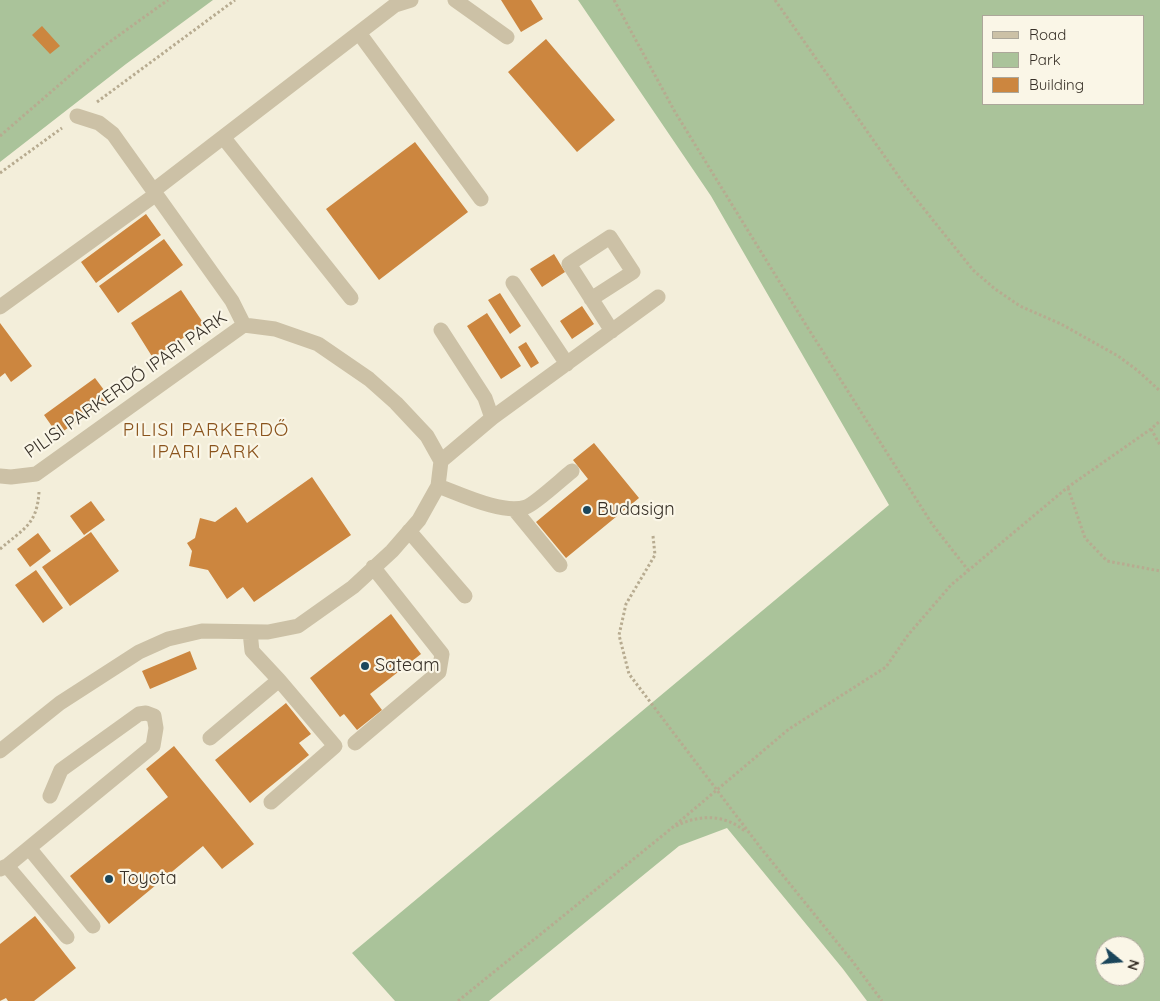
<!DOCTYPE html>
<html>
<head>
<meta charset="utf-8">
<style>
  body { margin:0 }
  #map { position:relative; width:1160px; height:1001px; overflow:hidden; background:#f3eeda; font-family:Quicksand,sans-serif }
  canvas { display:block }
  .legend { position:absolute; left:982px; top:15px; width:162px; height:90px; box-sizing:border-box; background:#faf6e7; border:1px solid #aca79a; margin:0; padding:6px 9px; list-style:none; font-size:15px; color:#373027 }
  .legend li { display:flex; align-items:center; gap:10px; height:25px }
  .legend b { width:25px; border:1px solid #aca79a }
  .north { position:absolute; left:1095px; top:936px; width:50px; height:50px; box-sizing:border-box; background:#faf6e7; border:1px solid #aca79a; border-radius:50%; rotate:107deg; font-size:14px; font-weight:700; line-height:20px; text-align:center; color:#373027 }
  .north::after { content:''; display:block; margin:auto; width:18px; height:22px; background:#1b465b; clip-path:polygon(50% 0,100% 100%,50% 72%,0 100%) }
</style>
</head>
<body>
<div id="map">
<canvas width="1160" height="1001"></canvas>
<ul class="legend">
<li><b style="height:6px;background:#ccc1a6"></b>Road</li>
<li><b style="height:14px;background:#aac39a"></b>Park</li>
<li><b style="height:14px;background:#cc863f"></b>Building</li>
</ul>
<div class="north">N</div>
</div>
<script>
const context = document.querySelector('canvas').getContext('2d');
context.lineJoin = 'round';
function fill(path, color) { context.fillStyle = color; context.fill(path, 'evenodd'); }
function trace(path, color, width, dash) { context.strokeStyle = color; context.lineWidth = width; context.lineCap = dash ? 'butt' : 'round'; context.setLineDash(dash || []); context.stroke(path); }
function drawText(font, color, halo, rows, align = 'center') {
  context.font = font + ' Quicksand,sans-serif'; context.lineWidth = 4.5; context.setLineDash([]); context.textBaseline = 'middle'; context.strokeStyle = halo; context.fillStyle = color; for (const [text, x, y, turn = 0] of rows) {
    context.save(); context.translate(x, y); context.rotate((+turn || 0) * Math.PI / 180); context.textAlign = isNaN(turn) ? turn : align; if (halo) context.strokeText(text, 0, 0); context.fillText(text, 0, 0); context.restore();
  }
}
const green = new Path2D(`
  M 0,0 L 213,0 L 126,64 L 0,162 Z
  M 578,0 L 1160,0 L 1160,1001 L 867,1001 L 843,969 L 727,828 L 679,846 L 489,1001 L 395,1001 L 352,953 L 889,505 L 711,196 ZM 1144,16 L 1144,104 L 984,104 L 984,16 ZM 1105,946 L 1135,946 L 1135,976 L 1105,976 Z`);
const building = new Path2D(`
  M 501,0 L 531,0 L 543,19 L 521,32 Z
  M 42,26 L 60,46 L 50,54 L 32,35 Z
  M 546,39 L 615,120 L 577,152 L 508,72 Z
  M 415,142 L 468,212 L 379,280 L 326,209 Z
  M 146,214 L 161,235 L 96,283 L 81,262 Z
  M 164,239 L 183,265 L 118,313 L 99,286 Z
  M 554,254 L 565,272 L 542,287 L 530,269 Z
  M 181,290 L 204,324 L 153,358 L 131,323 Z
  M 500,293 L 521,326 L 510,334 L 488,300 Z
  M 582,306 L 594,324 L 572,339 L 560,321 Z
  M 487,313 L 521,366 L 501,379 L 467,326 Z
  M 0,323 L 32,366 L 11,382 L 5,373 L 0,377 Z
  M 526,342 L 539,363 L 531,368 L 518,347 Z
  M 95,378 L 110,398 L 58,435 L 44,415 Z
  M 594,443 L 639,498 L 566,558 L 536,522 L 588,479 L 573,460 Z
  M 312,477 L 351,535 L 254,602 L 243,587 L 227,599 L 208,570 L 189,566 L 192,551 L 187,543 L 195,538 L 200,518 L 215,522 L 236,507 L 247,523 Z
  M 91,501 L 105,520 L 84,535 L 70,516 Z
  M 91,532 L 119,571 L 70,606 L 42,567 Z
  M 38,533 L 51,551 L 30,567 L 17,549 Z
  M 36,570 L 63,608 L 43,623 L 15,585 Z
  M 391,614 L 421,654 L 370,694 L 382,710 L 357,730 L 344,714 L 340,717 L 310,678 Z
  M 190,651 L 197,669 L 150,689 L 142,671 Z
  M 286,703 L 311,734 L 299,743 L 309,755 L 250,803 L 215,760 Z
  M 174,746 L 254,844 L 222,869 L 203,846 L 109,924 L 70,876 L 168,797 L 146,769 Z
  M 35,916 L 76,968 L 34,1001 L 8,1001 L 6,998 L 0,1001 L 0,944 Z`);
const path = new Path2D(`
  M 614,0 L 675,112 L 806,325 L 932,524 L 968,570
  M 775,0 L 904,184 L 973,270 L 995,289 L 1020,306 L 1061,324 L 1118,356 L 1137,370 L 1160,391
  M 97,102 L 235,0
  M 0,136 L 104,46 L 168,0
  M 0,173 L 62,128
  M 1151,429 L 1160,445
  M 1068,488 L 1085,538 L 1107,561 L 1160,571
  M 653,536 L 655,555 L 626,604 L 619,635 L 629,674 L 760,847 L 853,962 L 882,1001
  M 0,549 C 23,529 37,525 39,492
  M 676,826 C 700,814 725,814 746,832
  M 458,1001 L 667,832 L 789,729 L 886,667 L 908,635 L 951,585 L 1068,487 L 1151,429 L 1160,421`);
const minor = new Path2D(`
  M 455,0 L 507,37
  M 359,33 L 481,199
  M 77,116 L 99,123 L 113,134 L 232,301 L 244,325
  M 223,137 L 351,298
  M 153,191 L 395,5 L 411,0
  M 513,283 L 567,364
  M 591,299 L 633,272 L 610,237 L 569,264 L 612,331
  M 0,307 L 155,195
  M 441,330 L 485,398 L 492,418
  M 441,461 L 492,418 L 658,297
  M 0,476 L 11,477 L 36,474 L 244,325 L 275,329 L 318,344 L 369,379 L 396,403 L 427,436 L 441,461 L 438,486 L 419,520 L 392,551 L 353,587 L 298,626 L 268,632 L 202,631 L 168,639 L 139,652 L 60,703 L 0,751
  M 438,486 C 460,494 503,515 526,507 C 535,504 563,478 572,471
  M 514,509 L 560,565
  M 409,531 L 465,596
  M 210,738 L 279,680 L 252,651 L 250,632
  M 355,743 L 439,672 L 442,654 L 373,567
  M 271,802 L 335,746 L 279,680
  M 29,848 L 93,926
  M 7,866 L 67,937
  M 0,869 L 7,866 L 153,746 L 156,728 L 154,716 L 146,713 L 139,714 L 61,770 L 50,796`);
const markers = [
  [587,510,5,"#1b465b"],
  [365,666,5,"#1b465b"],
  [109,879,5,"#1b465b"]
];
const streetNames = [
  ["PILISI PARKERDŐ IPARI PARK",126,385,-35]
];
const poiNames = [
  ["Budasign",597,510],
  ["Sateam",375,666],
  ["Toyota",119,879]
];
const neighbourhoodNames = [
  ["PILISI PARKERDŐ",206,430],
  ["IPARI PARK",206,452]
];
fill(green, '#aac39a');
fill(building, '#cc863f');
trace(path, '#b7ab90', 3, [2.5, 2.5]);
trace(minor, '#ccc1a6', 15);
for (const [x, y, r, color] of markers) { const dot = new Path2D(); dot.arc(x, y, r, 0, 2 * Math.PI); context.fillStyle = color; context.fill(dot); trace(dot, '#faf6e7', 2); }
drawText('18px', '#373027', '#faf6e7', streetNames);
drawText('18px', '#373027', '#faf6e7', poiNames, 'left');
context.letterSpacing = '1px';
drawText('19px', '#8a531c', '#faf6e7', neighbourhoodNames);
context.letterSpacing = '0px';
</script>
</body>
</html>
